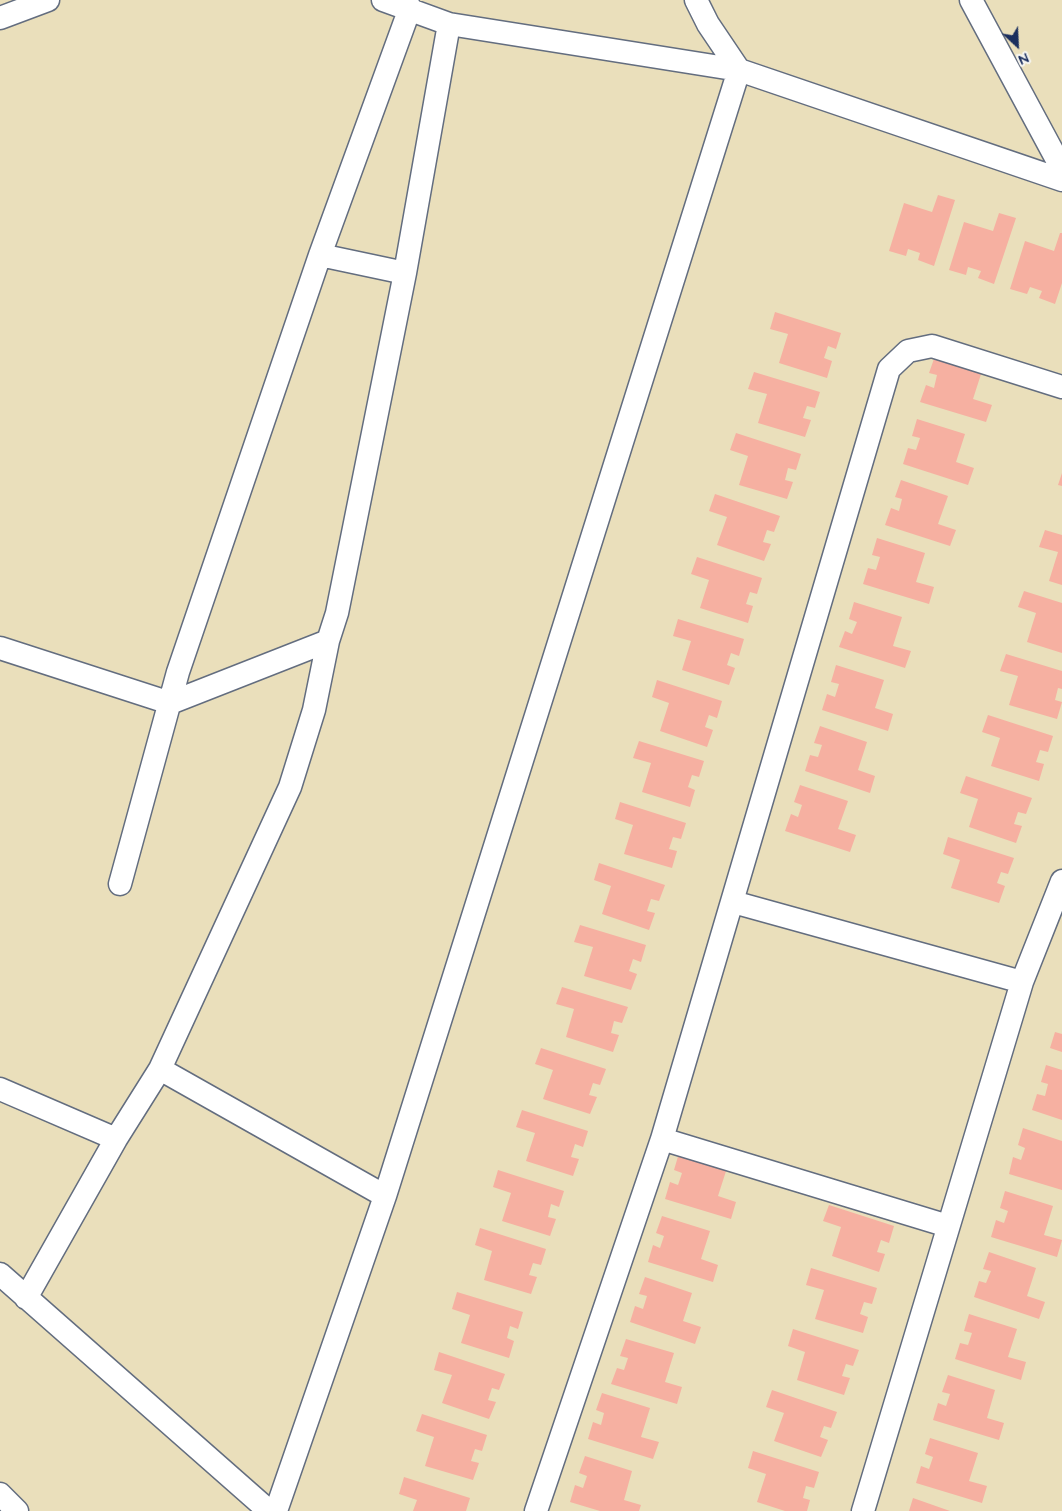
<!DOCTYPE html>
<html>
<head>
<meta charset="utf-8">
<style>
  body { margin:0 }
  #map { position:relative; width:1062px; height:1511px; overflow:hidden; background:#eadfbb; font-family:"Architects Daughter",sans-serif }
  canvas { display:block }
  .north { position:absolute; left:992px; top:20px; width:50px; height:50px; -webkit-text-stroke:4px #f6f6f2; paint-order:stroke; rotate:155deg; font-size:14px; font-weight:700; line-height:20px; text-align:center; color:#1b2f5e }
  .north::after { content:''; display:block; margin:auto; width:18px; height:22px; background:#1b2f5e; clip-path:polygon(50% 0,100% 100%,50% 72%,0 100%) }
</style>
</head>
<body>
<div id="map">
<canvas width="1062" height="1511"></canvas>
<div class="north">N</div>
</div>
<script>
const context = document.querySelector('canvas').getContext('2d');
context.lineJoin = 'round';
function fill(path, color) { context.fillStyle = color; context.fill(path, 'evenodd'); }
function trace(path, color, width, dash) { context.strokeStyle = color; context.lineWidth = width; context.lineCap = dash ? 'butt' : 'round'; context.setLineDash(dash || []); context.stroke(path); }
const building = new Path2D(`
  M 938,195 L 955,200 L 934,266 L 918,260 L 920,253 L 908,249 L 906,256 L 889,251 L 904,203 L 932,212 Z
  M 999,213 L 1016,218 L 994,284 L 978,278 L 981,271 L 968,267 L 966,275 L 949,270 L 964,222 L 993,231 Z
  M 1060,233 L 1062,233 L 1062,283 L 1055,304 L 1039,298 L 1042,291 L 1030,287 L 1027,294 L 1010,289 L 1025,241 L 1054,251 Z
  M 775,312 L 841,333 L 836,349 L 828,346 L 824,358 L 832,361 L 827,378 L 779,363 L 788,334 L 770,329 Z
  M 935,356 L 982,371 L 973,399 L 992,405 L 986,422 L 920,402 L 926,385 L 934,388 L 937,375 L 929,373 Z
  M 754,372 L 820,392 L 815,408 L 807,406 L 803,418 L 811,420 L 805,437 L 758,423 L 767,394 L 748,389 Z
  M 917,419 L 965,434 L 956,462 L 974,468 L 968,485 L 903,464 L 908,448 L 916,450 L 920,438 L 912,436 Z
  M 736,433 L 801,454 L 796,470 L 788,468 L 785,480 L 793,482 L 787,499 L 739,485 L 748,456 L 730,450 Z
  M 1062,473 L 1062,486 L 1058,485 Z
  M 901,480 L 948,496 L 938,524 L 956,530 L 950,546 L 885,525 L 891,508 L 899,511 L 902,499 L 895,497 Z
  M 715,494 L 780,516 L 774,532 L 767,530 L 763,542 L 771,544 L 764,561 L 717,545 L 727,517 L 709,511 Z
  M 1045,530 L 1062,535 L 1062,585 L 1049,581 L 1058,552 L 1039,547 Z
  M 877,538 L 925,553 L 916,582 L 934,587 L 929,604 L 863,584 L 868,568 L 876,570 L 880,557 L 872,555 Z
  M 697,557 L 762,578 L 757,594 L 750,592 L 746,604 L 753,606 L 748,623 L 700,608 L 709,580 L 691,574 Z
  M 1024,591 L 1062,603 L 1062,653 L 1027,642 L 1036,613 L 1018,607 Z
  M 854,602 L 902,617 L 893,646 L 911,651 L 905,668 L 839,647 L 845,631 L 852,634 L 857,622 L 849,619 Z
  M 678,619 L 744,639 L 739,656 L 731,653 L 727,665 L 735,668 L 729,685 L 682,670 L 691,641 L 673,636 Z
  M 1006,654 L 1062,671 L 1062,689 L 1058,688 L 1055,700 L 1062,702 L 1057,719 L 1009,705 L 1018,676 L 1000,671 Z
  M 836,665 L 884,680 L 875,708 L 893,714 L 888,731 L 822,710 L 827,694 L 835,697 L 839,684 L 831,682 Z
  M 657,680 L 722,701 L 717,718 L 709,715 L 705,727 L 713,730 L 707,747 L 660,731 L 669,703 L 652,697 Z
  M 988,715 L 1053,736 L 1048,752 L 1040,750 L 1036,762 L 1044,764 L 1039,781 L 991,766 L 1000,738 L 982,732 Z
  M 820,726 L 867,742 L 858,770 L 875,776 L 870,793 L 805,771 L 810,755 L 818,757 L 822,745 L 814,743 Z
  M 639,741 L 704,761 L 699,777 L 692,775 L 688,787 L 695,790 L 690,807 L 642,792 L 651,763 L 633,758 Z
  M 966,776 L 1032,798 L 1026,814 L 1018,812 L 1014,824 L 1022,826 L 1016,843 L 969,827 L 978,799 L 960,793 Z
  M 800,785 L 848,801 L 838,829 L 856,835 L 850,852 L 785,831 L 791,814 L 798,817 L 802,805 L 794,802 Z
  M 620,802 L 686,823 L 681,839 L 673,837 L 669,849 L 677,851 L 672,868 L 624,854 L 633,825 L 615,819 Z
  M 948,837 L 1014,858 L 1008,874 L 1001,872 L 997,883 L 1005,886 L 999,903 L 951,888 L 960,860 L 943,854 Z
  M 599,863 L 665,885 L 659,901 L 651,899 L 647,911 L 655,913 L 649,930 L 602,914 L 611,886 L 594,880 Z
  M 580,925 L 646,945 L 641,962 L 633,959 L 629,971 L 637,974 L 631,990 L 584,976 L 593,947 L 574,942 Z
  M 562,987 L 628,1007 L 622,1023 L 614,1021 L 611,1033 L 619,1035 L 613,1052 L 566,1037 L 574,1009 L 556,1004 Z
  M 1055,1032 L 1062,1034 L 1062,1052 L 1050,1048 Z
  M 541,1048 L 606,1069 L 600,1085 L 593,1083 L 589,1095 L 597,1097 L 590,1114 L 543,1099 L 553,1070 L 535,1064 Z
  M 1046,1065 L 1062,1070 L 1062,1120 L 1032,1110 L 1037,1094 L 1045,1096 L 1048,1084 L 1041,1082 Z
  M 522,1110 L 588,1131 L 583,1147 L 575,1144 L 571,1157 L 579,1159 L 573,1176 L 526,1161 L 535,1133 L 516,1127 Z
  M 1023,1128 L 1062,1141 L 1062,1190 L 1009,1174 L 1013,1157 L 1021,1160 L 1025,1148 L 1018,1145 Z
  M 679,1153 L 727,1168 L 718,1196 L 736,1202 L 731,1219 L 665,1199 L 670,1182 L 678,1185 L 682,1173 L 674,1170 Z
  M 498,1170 L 564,1191 L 559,1207 L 551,1204 L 548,1217 L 556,1219 L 550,1236 L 502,1221 L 511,1193 L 493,1187 Z
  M 1005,1191 L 1053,1206 L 1044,1235 L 1062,1240 L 1057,1257 L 991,1237 L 996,1220 L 1004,1223 L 1008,1211 L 1000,1208 Z
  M 829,1205 L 894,1226 L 889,1243 L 881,1240 L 877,1252 L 885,1254 L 879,1272 L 832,1256 L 841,1227 L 823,1221 Z
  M 662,1216 L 710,1231 L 701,1259 L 718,1265 L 713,1282 L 648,1262 L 653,1245 L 660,1248 L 664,1236 L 656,1233 Z
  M 480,1228 L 546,1249 L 541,1265 L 533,1263 L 529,1275 L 537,1277 L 531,1294 L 484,1280 L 492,1251 L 475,1245 Z
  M 989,1252 L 1036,1268 L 1027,1296 L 1045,1302 L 1039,1319 L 974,1297 L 979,1281 L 986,1283 L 991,1271 L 983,1269 Z
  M 811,1268 L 877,1288 L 872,1304 L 864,1302 L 860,1314 L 868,1317 L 863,1333 L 815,1319 L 824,1290 L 806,1285 Z
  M 645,1277 L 692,1293 L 683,1321 L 701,1327 L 695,1344 L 630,1322 L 635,1306 L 643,1309 L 647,1296 L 639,1294 Z
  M 457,1292 L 523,1312 L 518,1329 L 510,1326 L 507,1338 L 514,1341 L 509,1358 L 461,1343 L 470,1315 L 452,1309 Z
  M 969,1314 L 1017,1329 L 1008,1357 L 1026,1362 L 1021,1380 L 955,1359 L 960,1343 L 968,1345 L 972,1333 L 964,1331 Z
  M 793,1329 L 859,1350 L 853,1366 L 846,1364 L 842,1376 L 850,1378 L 844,1395 L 797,1380 L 805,1352 L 788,1346 Z
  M 626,1339 L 674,1353 L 665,1382 L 682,1387 L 677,1404 L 611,1384 L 617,1368 L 624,1370 L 628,1358 L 620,1356 Z
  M 439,1352 L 505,1374 L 499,1390 L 492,1388 L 488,1400 L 496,1402 L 489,1419 L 442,1403 L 452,1375 L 434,1370 Z
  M 948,1375 L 995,1390 L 987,1418 L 1004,1423 L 999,1440 L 933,1420 L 938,1403 L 946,1406 L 950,1394 L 942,1392 Z
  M 772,1390 L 837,1412 L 831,1428 L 824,1426 L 820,1437 L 828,1440 L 821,1457 L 774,1441 L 784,1413 L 766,1407 Z
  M 602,1393 L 650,1408 L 641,1437 L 659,1442 L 653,1459 L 588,1439 L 593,1422 L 601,1425 L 604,1413 L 596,1410 Z
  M 422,1414 L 487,1435 L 482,1451 L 475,1449 L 471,1461 L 479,1463 L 473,1480 L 425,1466 L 434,1437 L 416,1431 Z
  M 930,1438 L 978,1453 L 969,1481 L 987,1486 L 982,1503 L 916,1483 L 921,1466 L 929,1469 L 933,1457 L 925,1454 Z
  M 753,1451 L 819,1472 L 814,1488 L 806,1486 L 803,1498 L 810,1500 L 807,1511 L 785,1511 L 757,1502 L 766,1474 L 748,1468 Z
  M 585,1456 L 632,1471 L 624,1500 L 641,1505 L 639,1511 L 600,1511 L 570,1502 L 575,1485 L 583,1488 L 587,1476 L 579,1473 Z
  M 404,1477 L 470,1498 L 466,1511 L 413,1511 L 417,1500 L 399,1494 Z
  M 913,1498 L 950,1511 L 909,1511 Z`);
const street = new Path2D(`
  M 383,0 L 449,24 L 739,70 L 1062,180
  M 696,0 L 708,24 L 739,70
  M 971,0 L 1062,169
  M 0,18 L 48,0
  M 320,255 L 405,273
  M 0,648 L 170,703 L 328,641
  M 120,884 L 178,672 L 320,255 L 410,8 L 406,0
  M 733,902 L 1022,982
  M 160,1069 L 385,1196
  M 0,1089 L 116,1139
  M 662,1139 L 948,1226
  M 0,1274 L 269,1511
  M 26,1298 L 116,1139 L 160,1069 L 290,787 L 314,710 L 328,641 L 337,613 L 405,273 L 449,24
  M 0,1494 L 17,1511
  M 276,1511 L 385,1196 L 739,70
  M 536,1511 L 662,1139 L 889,369 L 908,351 L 932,346 L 1062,387
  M 863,1511 L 1022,982 L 1062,881`);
fill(building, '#f6b0a1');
trace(street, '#636d7f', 25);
trace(street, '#fff', 22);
</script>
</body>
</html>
